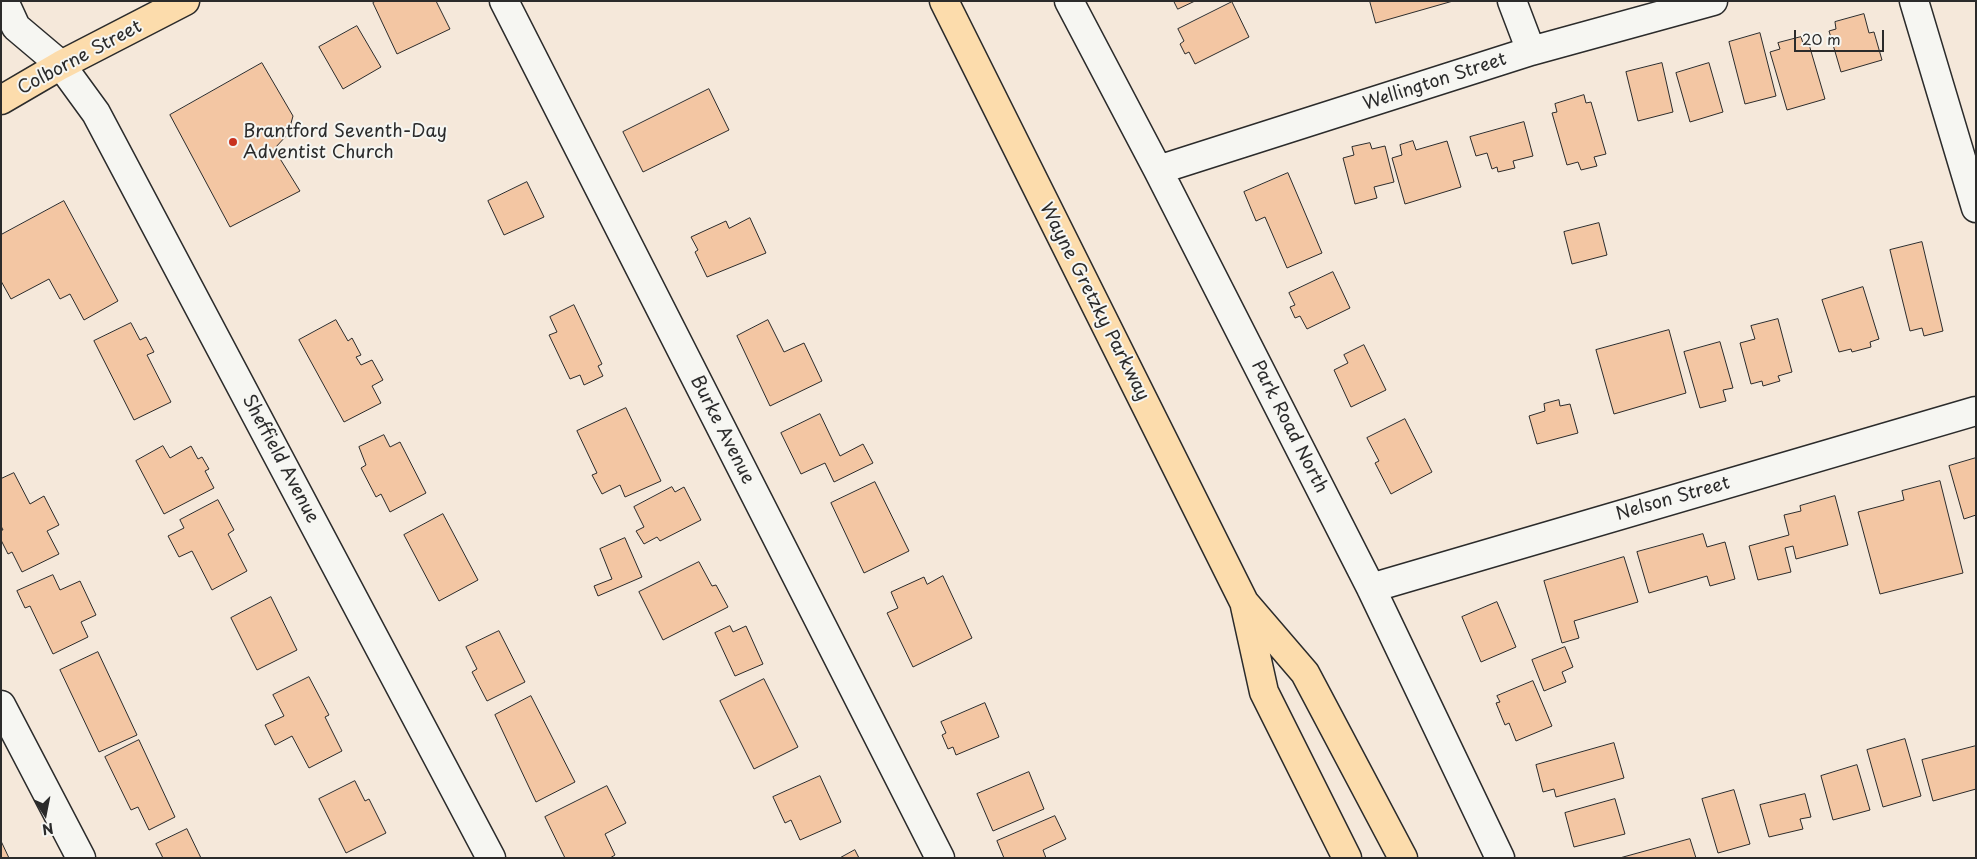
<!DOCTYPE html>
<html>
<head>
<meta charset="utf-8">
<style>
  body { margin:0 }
  #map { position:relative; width:1977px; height:859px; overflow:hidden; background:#f5e8da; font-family:"Playpen Sans",sans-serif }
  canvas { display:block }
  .frame { position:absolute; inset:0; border:2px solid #2b2b2b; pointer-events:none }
  .north { position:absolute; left:20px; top:789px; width:50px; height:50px; -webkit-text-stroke:4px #f6f6f2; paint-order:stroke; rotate:169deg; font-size:14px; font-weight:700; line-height:20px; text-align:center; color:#2b2b2b }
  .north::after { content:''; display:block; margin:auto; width:18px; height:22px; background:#2b2b2b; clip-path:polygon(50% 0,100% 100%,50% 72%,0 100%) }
  .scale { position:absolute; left:1794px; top:30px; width:90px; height:22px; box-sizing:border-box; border:2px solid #2b2b2b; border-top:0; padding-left:6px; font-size:15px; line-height:18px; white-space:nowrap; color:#2b2b2b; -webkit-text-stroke:4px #f6f6f2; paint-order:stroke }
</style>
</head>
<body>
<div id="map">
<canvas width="1977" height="859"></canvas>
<div class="frame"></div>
<div class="north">N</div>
<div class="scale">20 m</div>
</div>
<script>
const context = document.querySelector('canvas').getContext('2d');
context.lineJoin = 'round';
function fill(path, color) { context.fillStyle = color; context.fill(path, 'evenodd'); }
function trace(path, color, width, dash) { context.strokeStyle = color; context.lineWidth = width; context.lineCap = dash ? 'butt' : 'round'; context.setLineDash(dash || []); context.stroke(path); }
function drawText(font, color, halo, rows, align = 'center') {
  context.font = font + ' "Playpen Sans",sans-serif'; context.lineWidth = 4; context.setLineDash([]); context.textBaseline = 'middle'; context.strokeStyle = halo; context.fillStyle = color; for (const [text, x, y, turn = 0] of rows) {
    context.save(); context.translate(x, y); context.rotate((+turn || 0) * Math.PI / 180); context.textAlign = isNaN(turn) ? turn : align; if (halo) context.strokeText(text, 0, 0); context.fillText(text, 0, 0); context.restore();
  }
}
const building = new Path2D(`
  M 376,1 L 436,1 L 450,29 L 397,54 L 373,3 Z
  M 1174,1 L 1195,1 L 1178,9 Z
  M 1370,1 L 1453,1 L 1376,23 Z
  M 1232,2 L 1249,37 L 1195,64 L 1189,52 L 1185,54 L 1180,44 L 1184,41 L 1178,29 Z
  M 1864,14 L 1869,33 L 1874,32 L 1882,60 L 1841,72 L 1829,31 L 1836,29 L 1835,22 Z
  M 357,26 L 381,67 L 343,89 L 319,47 Z
  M 1760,33 L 1776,96 L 1745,104 L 1729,42 Z
  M 1801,37 L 1803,43 L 1808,41 L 1825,99 L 1787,110 L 1770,52 L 1780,49 L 1778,43 Z
  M 262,63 L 293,116 L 288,134 L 274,149 L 300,191 L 230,227 L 170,115 Z
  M 1662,63 L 1673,112 L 1638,121 L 1626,72 Z
  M 1709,63 L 1723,112 L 1690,122 L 1676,73 Z
  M 709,89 L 729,130 L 643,172 L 623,132 Z
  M 1584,95 L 1586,103 L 1591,102 L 1606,154 L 1594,157 L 1597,166 L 1581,170 L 1578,162 L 1567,165 L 1552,113 L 1557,112 L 1555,104 Z
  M 1524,122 L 1533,156 L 1513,161 L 1515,168 L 1498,172 L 1497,167 L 1492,169 L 1487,153 L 1476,156 L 1470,137 Z
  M 1413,141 L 1416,150 L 1447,141 L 1461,187 L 1405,204 L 1392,158 L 1402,155 L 1400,145 Z
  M 1370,143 L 1372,149 L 1385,146 L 1394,182 L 1374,187 L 1377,198 L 1355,204 L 1343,158 L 1354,155 L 1352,147 Z
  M 1288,173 L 1322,253 L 1287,268 L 1265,217 L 1256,221 L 1244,192 Z
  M 527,182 L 544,217 L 504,235 L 488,201 Z
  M 64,201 L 118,301 L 84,320 L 70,294 L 60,299 L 49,279 L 11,299 L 1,281 L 1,235 Z
  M 750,218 L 766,253 L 707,277 L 695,252 L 698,250 L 691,237 L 726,221 L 729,228 Z
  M 1599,223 L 1607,255 L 1572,264 L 1564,232 Z
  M 1922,242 L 1943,331 L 1924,336 L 1922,328 L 1910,331 L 1890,250 Z
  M 1333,272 L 1350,308 L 1307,329 L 1300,316 L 1295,318 L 1290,307 L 1295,305 L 1289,293 Z
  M 1863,287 L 1879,339 L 1870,342 L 1871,347 L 1852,352 L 1851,349 L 1839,352 L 1822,300 Z
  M 574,305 L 602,364 L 598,366 L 603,376 L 584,385 L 580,375 L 570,379 L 549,335 L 557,332 L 550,317 Z
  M 1778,319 L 1792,372 L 1778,376 L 1780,381 L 1763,386 L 1762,381 L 1751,384 L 1740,343 L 1755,339 L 1751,326 Z
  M 336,320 L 348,341 L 352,338 L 361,355 L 356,357 L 361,365 L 372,360 L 383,380 L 372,386 L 381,403 L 344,422 L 299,340 Z
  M 768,320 L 784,352 L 804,343 L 822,381 L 770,406 L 737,336 Z
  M 131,323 L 140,340 L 146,337 L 154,352 L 147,355 L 171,402 L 134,420 L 94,341 Z
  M 1669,330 L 1686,393 L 1614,414 L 1596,350 Z
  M 1720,342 L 1733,388 L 1723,390 L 1726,401 L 1700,408 L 1684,352 Z
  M 1364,345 L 1386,390 L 1351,407 L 1334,370 L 1348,363 L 1344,355 Z
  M 1559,400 L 1560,406 L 1570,404 L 1578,433 L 1537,444 L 1529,416 L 1545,411 L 1544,404 Z
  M 626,408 L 661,481 L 625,497 L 620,485 L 602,494 L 592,475 L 597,473 L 577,431 Z
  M 820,414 L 840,456 L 863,444 L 873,463 L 834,482 L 825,463 L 801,474 L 781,433 Z
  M 1405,419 L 1432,472 L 1391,494 L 1375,463 L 1379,461 L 1367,438 Z
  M 384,435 L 390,447 L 400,442 L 426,493 L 390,512 L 381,494 L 376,497 L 361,468 L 366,465 L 359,447 Z
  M 163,446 L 170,458 L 191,446 L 198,459 L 202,457 L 209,469 L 205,471 L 214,488 L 164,514 L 136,461 Z
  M 1976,458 L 1976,515 L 1964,519 L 1949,466 Z
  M 14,473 L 30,504 L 44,496 L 59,525 L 47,531 L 59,554 L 22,572 L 12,552 L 8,554 L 1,540 L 1,530 L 3,530 L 1,526 L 1,479 Z
  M 1940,481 L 1963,573 L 1880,594 L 1858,512 L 1904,500 L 1902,491 Z
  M 875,482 L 909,551 L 864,573 L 831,503 Z
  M 672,487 L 675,492 L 684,487 L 701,520 L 660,541 L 657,537 L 644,544 L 636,531 L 644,527 L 634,507 Z
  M 1835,496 L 1848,545 L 1796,559 L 1793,546 L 1785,548 L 1791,572 L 1758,580 L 1749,546 L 1789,535 L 1784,515 L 1801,511 L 1800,506 Z
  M 218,500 L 234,530 L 228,534 L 247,571 L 212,590 L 192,551 L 179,557 L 168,536 L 184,528 L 180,520 Z
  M 443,514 L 478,580 L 439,601 L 404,535 Z
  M 1703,534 L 1707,547 L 1725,542 L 1735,579 L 1710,586 L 1707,576 L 1649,593 L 1637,552 Z
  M 625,538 L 642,577 L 598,596 L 594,586 L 612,579 L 600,549 Z
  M 1624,557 L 1638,602 L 1574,621 L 1579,638 L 1562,643 L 1544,581 Z
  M 699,562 L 712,586 L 716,585 L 728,607 L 663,640 L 639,592 Z
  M 53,575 L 60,590 L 80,581 L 96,615 L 81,622 L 88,637 L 53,654 L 30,606 L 25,608 L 17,591 Z
  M 943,576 L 972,638 L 913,667 L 887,613 L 898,608 L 891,592 L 924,577 L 927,584 Z
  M 271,597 L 297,650 L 257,670 L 231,618 Z
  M 1497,602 L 1516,647 L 1481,662 L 1462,617 Z
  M 730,626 L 733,632 L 746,626 L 763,664 L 735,676 L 715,633 Z
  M 499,631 L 525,682 L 487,701 L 472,672 L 477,669 L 466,647 Z
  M 1565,647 L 1573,667 L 1562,672 L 1566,682 L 1544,691 L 1532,660 Z
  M 98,652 L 137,735 L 99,752 L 60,670 Z
  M 309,677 L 329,715 L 325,717 L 342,751 L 309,768 L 292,736 L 275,745 L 265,725 L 284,716 L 273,695 Z
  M 764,679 L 798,747 L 754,769 L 720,701 Z
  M 1533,681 L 1552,726 L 1516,741 L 1509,723 L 1505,725 L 1496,703 L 1500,702 L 1497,696 Z
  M 531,696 L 575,782 L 536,802 L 495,715 Z
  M 985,703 L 999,737 L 956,755 L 953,747 L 948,749 L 942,735 L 946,733 L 941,722 Z
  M 1905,739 L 1921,796 L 1883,807 L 1867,750 Z
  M 139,740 L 175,817 L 149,830 L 138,807 L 131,810 L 105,757 Z
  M 1614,743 L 1624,778 L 1556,797 L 1554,789 L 1543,792 L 1536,765 Z
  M 1976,746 L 1976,789 L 1933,801 L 1922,760 Z
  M 1857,765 L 1870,810 L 1833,820 L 1821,776 Z
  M 1029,772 L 1044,809 L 993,831 L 977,794 Z
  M 820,776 L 841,822 L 800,840 L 791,820 L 785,823 L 773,797 Z
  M 355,781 L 365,801 L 369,799 L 386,833 L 346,853 L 319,799 Z
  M 607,786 L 626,823 L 605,834 L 615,855 L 610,858 L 565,858 L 545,817 Z
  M 1734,790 L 1750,844 L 1718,853 L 1702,799 Z
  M 1805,794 L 1811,817 L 1800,819 L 1803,829 L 1769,837 L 1760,805 Z
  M 1615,799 L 1625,834 L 1574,847 L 1565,813 Z
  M 1055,816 L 1066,839 L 1043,850 L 1046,858 L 1004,858 L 997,841 Z
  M 187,829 L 201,858 L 163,858 L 156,844 Z
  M 1690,839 L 1696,858 L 1620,858 Z
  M 1,841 L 9,858 L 1,858 Z
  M 855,850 L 859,858 L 840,858 Z`);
const minor = new Path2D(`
  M 4,1 L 16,27 L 61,65 L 96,113 L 491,858
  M 504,1 L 940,858
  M 1069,1 L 1158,170 L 1371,588 L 1500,858
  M 1512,1 L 1531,51
  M 1914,1 L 1976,208
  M 1158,170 L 1531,51 L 1713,1
  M 1371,588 L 1976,411
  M 1,705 L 81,858`);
const major = new Path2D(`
  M 944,1 L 1244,602 L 1305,673 L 1403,858
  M 1,100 L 61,65 L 185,1
  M 1245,606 L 1264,692 L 1347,858`);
const markers = [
  [233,142,5,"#c8321e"]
];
const streetNames = [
  ["Colborne Street",80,58,-28],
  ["Wellington Street",1435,82,-18],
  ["Wayne Gretzky Parkway",1094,302,63],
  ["Park Road North",1289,427,63],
  ["Burke Avenue",722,430,63],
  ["Sheffield Avenue",280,459,62],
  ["Nelson Street",1673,499,-16]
];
const poiNames = [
  ["Brantford Seventh-Day",243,132],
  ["Adventist Church",243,153]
];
fill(building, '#f3c6a3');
trace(building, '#2b2b2b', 1);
trace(minor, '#2b2b2b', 31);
trace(major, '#2b2b2b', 31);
trace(minor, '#f6f6f2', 28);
trace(major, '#fcdcac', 28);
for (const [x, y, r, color] of markers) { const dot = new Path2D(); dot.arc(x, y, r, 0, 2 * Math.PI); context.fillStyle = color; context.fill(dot); trace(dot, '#f6f6f2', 2); }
drawText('18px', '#2b2b2b', '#f6f6f2', streetNames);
drawText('18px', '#2b2b2b', '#f6f6f2', poiNames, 'left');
</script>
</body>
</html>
